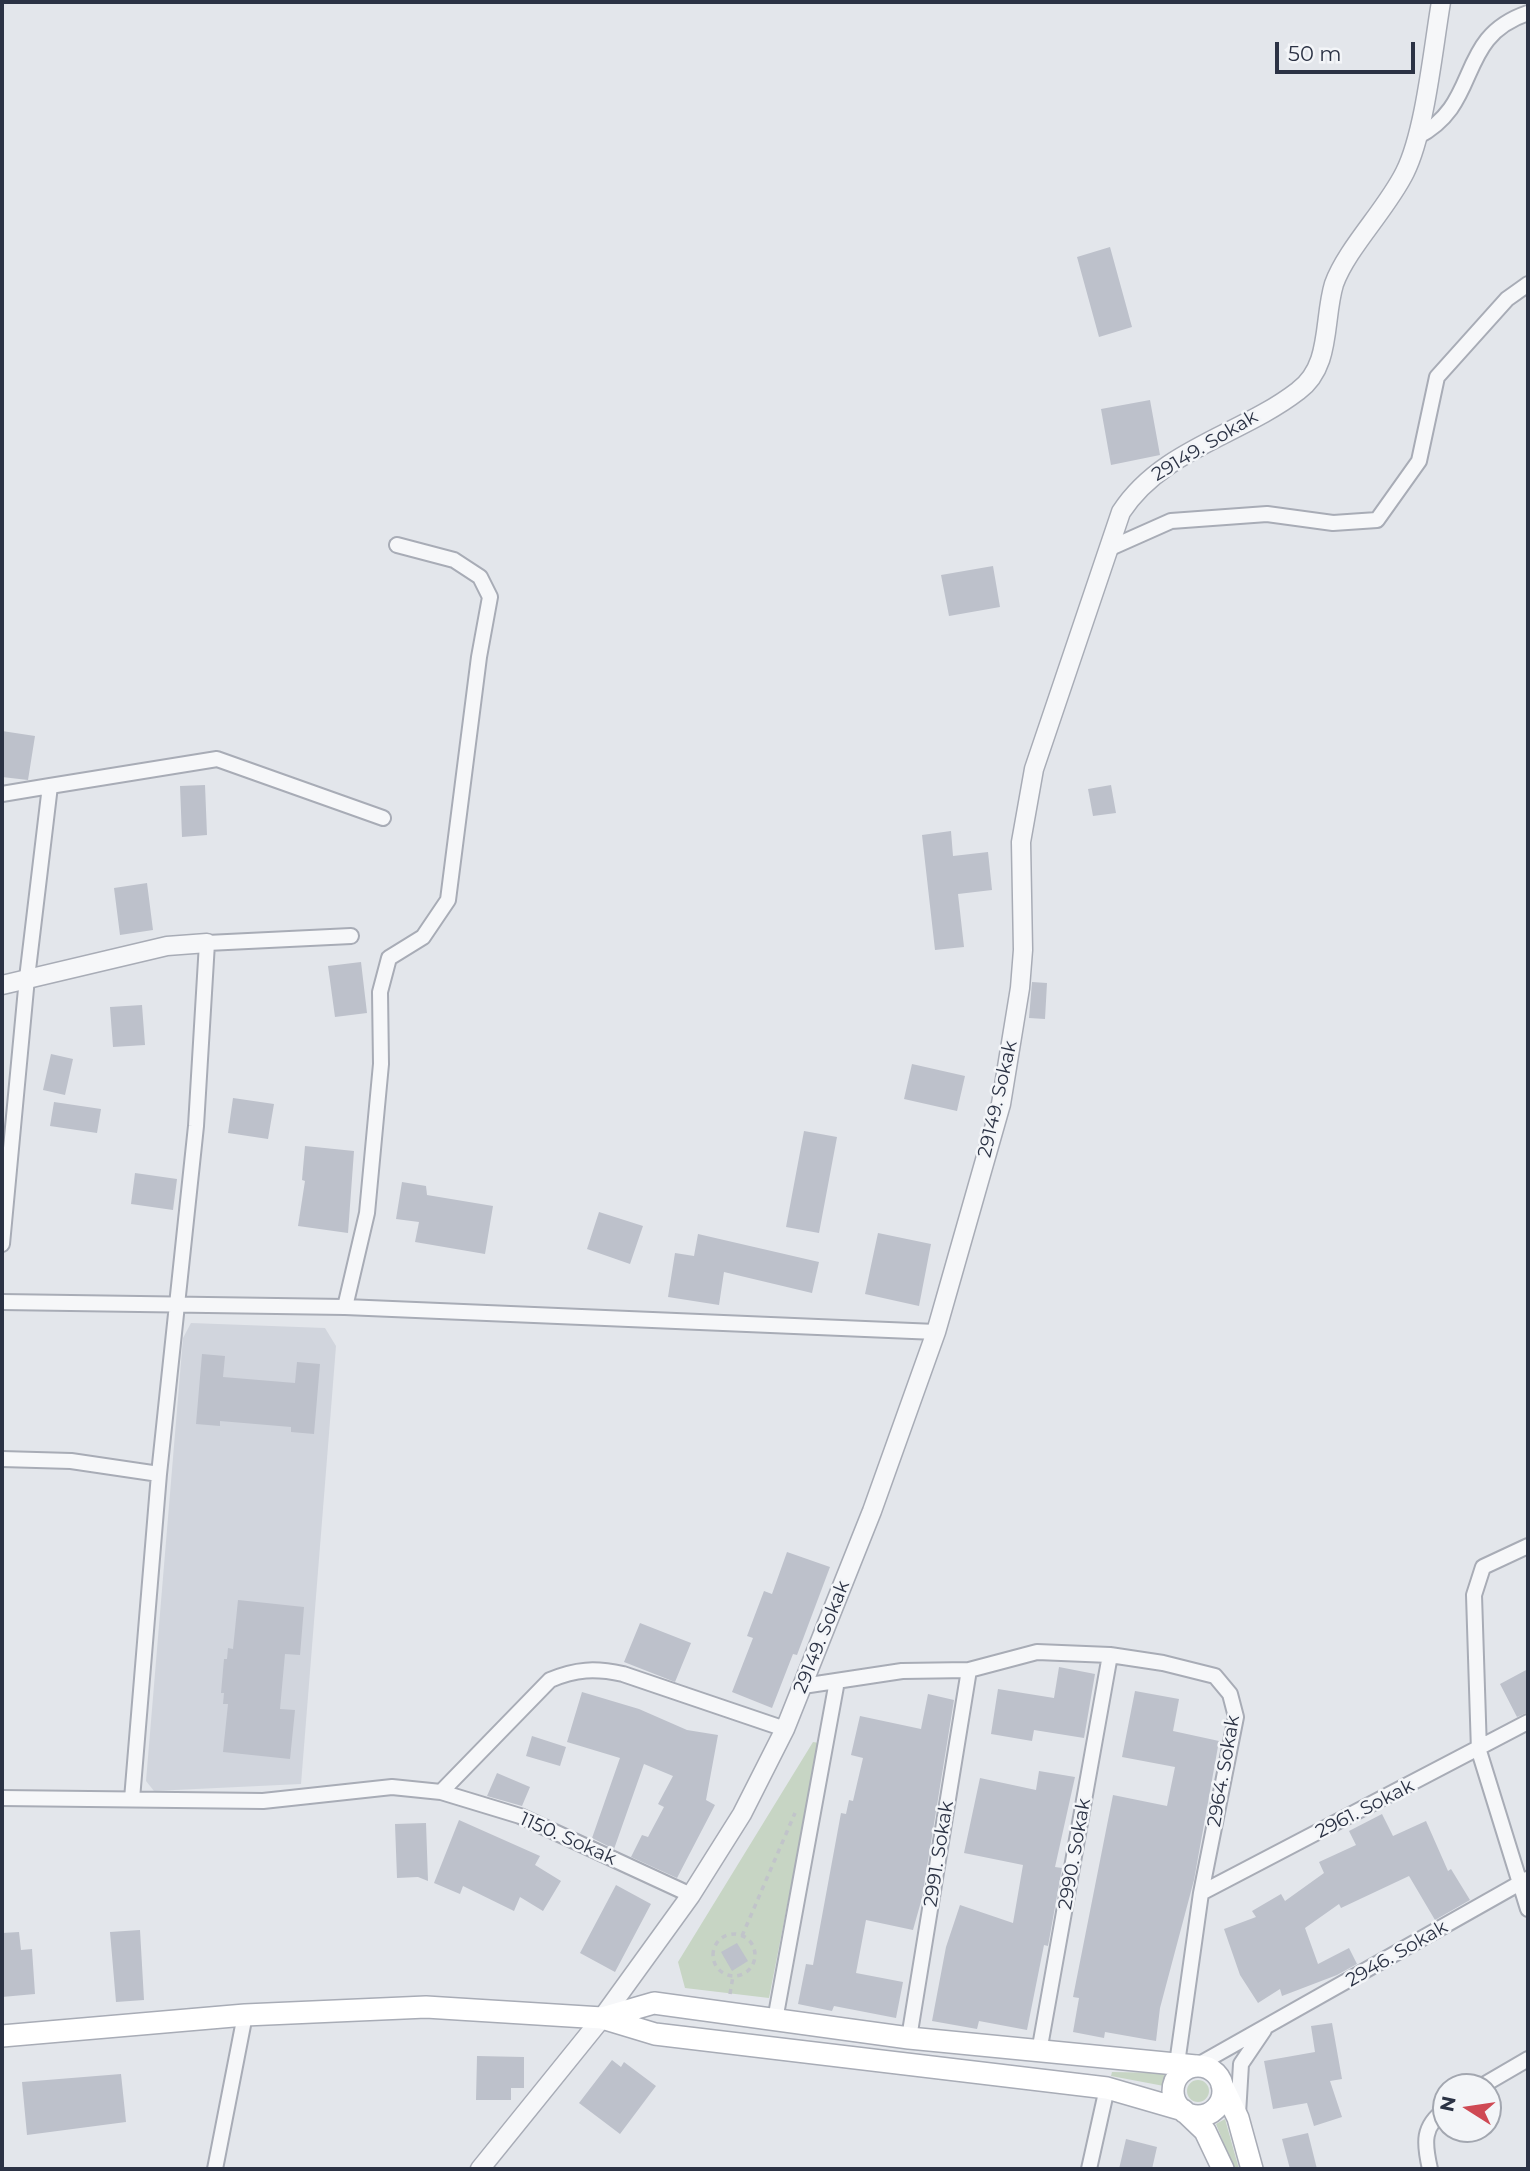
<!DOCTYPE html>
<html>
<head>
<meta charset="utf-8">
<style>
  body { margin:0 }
  #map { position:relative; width:1530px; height:2171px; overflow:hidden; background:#e3e6eb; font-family:Montserrat,sans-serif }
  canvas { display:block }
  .frame { position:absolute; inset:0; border:4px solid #2b3244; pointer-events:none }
  .north { position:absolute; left:1432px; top:2073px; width:70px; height:70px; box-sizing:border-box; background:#f3f5f8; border:2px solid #a3a7b0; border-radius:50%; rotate:282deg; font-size:19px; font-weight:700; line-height:28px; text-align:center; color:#2b3244 }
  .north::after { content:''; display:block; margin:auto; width:24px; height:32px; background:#cf4954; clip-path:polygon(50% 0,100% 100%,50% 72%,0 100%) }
  .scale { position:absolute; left:1275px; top:42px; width:140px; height:32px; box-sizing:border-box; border:4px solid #2b3244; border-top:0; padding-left:9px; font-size:21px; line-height:24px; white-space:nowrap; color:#2b3244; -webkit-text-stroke:5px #f3f5f8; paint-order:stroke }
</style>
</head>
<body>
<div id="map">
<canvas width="1530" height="2171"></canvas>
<div class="frame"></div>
<div class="north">N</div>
<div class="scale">50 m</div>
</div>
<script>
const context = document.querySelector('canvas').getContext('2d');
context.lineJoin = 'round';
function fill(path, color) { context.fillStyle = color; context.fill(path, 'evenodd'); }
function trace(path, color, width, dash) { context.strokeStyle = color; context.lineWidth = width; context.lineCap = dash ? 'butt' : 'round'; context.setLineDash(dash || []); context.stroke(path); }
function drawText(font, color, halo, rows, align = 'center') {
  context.font = font + ' Montserrat,sans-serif'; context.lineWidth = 5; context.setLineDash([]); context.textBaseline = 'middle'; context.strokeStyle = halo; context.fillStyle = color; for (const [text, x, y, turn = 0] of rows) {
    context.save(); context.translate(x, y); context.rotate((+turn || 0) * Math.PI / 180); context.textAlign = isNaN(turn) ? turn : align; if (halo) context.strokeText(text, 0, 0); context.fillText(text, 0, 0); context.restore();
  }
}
const built = new Path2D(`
  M 191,1323 L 325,1328 L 336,1346 L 301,1784 L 154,1791 L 146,1781 L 183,1338 Z`);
const green = new Path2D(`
  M 813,1742 L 819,1743 L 769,1998 L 685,1988 L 678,1962 Z
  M 1112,2072 L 1166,2073 L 1164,2086 L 1111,2076 Z
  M1187 2091a11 11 0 1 1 22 0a11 11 0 1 1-22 0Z
  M 1225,2119 L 1239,2169 L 1234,2169 L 1216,2124 Z`);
const building = new Path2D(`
  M 1110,247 L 1132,327 L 1099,337 L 1077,257 Z
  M 1150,400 L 1160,455 L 1111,465 L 1101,409 Z
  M 993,566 L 1000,607 L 949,616 L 941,575 Z
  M 2,731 L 35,736 L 28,780 L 2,777 Z
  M 205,785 L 207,835 L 182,837 L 180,786 Z
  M 1111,785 L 1116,813 L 1093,816 L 1088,789 Z
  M 951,831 L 953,856 L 988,852 L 992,890 L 958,894 L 964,947 L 935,950 L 922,835 Z
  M 147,883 L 153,930 L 120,935 L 114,888 Z
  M 361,962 L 367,1013 L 335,1017 L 328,966 Z
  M 1032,982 L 1047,983 L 1045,1019 L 1029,1018 Z
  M 142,1005 L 145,1045 L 113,1047 L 110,1007 Z
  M 51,1054 L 73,1059 L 65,1095 L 43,1090 Z
  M 912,1064 L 965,1076 L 957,1111 L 904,1099 Z
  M 233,1098 L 274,1104 L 268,1139 L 228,1133 Z
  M 54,1102 L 101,1109 L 97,1133 L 50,1126 Z
  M 804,1131 L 837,1137 L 819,1233 L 786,1227 Z
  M 305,1146 L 354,1151 L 348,1233 L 298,1226 L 305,1181 L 302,1180 Z
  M 135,1173 L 177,1179 L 173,1210 L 131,1204 Z
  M 402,1182 L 426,1186 L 427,1195 L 493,1206 L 485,1254 L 415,1242 L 419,1222 L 396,1219 Z
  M 599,1212 L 643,1226 L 630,1264 L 587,1249 Z
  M 878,1233 L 931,1244 L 919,1306 L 865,1294 Z
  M 698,1234 L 819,1262 L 812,1293 L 724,1272 L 719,1305 L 668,1297 L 675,1253 L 694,1256 Z
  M 202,1354 L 225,1356 L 223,1377 L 295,1383 L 297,1362 L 320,1364 L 314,1434 L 291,1432 L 291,1427 L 220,1421 L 220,1426 L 196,1424 Z
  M 787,1552 L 830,1567 L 797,1655 L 793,1654 L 772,1708 L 732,1692 L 753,1638 L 747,1636 L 764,1591 L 772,1594 Z
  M 238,1600 L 304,1607 L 300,1655 L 285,1654 L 280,1709 L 295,1710 L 290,1759 L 223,1752 L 228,1704 L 223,1704 L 224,1693 L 221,1693 L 224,1659 L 227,1659 L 228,1648 L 233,1649 Z
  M 640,1623 L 691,1643 L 675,1682 L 624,1662 Z
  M 1059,1667 L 1095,1674 L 1084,1738 L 1034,1730 L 1032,1741 L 991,1734 L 998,1689 L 1054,1698 Z
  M 1528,1669 L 1528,1712 L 1517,1717 L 1500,1684 Z
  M 1135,1691 L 1179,1699 L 1173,1731 L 1219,1741 L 1194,1880 L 1160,2008 L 1156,2041 L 1105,2032 L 1104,2038 L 1073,2032 L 1079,1998 L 1073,1997 L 1113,1795 L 1167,1806 L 1175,1767 L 1122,1757 Z
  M 582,1692 L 639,1709 L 687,1730 L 718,1735 L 706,1800 L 715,1805 L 677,1878 L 631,1857 L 642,1835 L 648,1837 L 664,1807 L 658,1804 L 673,1776 L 644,1764 L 614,1849 L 592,1838 L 620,1758 L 567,1742 Z
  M 928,1694 L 954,1700 L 922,1898 L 913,1930 L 866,1920 L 856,1973 L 903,1982 L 896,2018 L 834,2006 L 832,2011 L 798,2004 L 806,1964 L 813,1965 L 841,1813 L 846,1814 L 849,1800 L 853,1801 L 863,1758 L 851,1755 L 860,1716 L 921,1729 Z
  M 532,1736 L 566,1747 L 560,1766 L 526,1756 Z
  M 1039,1771 L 1075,1777 L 1055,1867 L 1062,1868 L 1048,1946 L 1044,1945 L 1027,2030 L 979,2021 L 977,2029 L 932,2021 L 946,1947 L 960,1905 L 1013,1923 L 1023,1865 L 964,1853 L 980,1778 L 1036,1790 Z
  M 497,1773 L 530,1787 L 522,1806 L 487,1796 Z
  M 1382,1814 L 1393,1836 L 1426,1821 L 1448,1871 L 1451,1869 L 1470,1900 L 1435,1920 L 1409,1876 L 1341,1908 L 1339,1904 L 1305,1928 L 1318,1964 L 1349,1948 L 1357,1964 L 1337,1975 L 1282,1996 L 1280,1989 L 1258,2003 L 1240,1975 L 1224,1929 L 1256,1917 L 1252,1911 L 1281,1894 L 1285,1901 L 1324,1873 L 1319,1862 L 1356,1845 L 1349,1831 Z
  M 459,1820 L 540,1856 L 535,1865 L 561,1881 L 543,1911 L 520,1897 L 514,1911 L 463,1886 L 460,1894 L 434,1883 Z
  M 426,1823 L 428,1881 L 418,1877 L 397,1878 L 395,1824 Z
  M 616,1885 L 651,1904 L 615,1972 L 580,1953 Z
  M 140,1930 L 144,2000 L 116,2002 L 110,1932 Z
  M 19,1932 L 21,1950 L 32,1949 L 35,1994 L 2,1997 L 2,1933 Z
  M 737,1943 L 748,1961 L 732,1971 L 721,1952 Z
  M 1332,2023 L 1342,2079 L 1330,2081 L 1342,2117 L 1314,2126 L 1307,2103 L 1273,2109 L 1264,2061 L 1315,2052 L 1311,2026 Z
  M 477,2056 L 524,2057 L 524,2088 L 511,2088 L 511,2100 L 476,2100 Z
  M 612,2060 L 621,2067 L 624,2062 L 656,2086 L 620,2134 L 579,2103 Z
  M 121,2074 L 126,2122 L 27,2135 L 22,2082 Z
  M 1308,2133 L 1317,2169 L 1290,2169 L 1282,2139 Z
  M 1126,2139 L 1157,2147 L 1152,2169 L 1119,2169 Z`);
const path = new Path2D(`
  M713 1955a21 21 0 1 1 42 0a21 21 0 1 1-42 0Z
  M 742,1936 L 795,1813
  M 730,1994 L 733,1976`);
const minor = new Path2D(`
  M 1417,137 C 1483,103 1454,38 1528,13
  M 1108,549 L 1171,521 L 1267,514 L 1333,523 L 1377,520 L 1419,461 L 1437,377 L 1507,299 L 1528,284
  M 2,794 L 50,786
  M 2,1244 L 27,978 L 50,786 L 217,759 L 383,818
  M 2,1302 L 345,1307 L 936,1332
  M 345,1307 L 367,1213 L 381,1064 L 380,992 L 389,958 L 423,937 L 448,900 L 479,657 L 490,597 L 480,577 L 454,560 L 397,545
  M 2,1459 L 71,1461 L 159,1474
  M 1528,1546 L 1483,1567 L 1474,1595 L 1479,1751 L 1528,1909
  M 803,1686 L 902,1671 L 969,1670 L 1037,1652 L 1110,1655 L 1163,1663 L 1215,1676 L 1230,1694 L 1236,1717 L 1201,1893 L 1174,2085
  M 441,1792 L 520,1816 L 691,1895
  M 2,1798 L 263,1801 L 392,1787 L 441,1792 L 550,1680 C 576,1669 595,1668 623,1674 L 785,1729
  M 132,1799 L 159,1474 L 196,1126 L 207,943 L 351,936
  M 1201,1893 L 1528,1722
  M 775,2020 L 837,1681
  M 909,2038 L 969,1670
  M 1039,2052 L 1110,1655
  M 1196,2066 L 1527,1879
  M 1480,2087 L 1528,2059
  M 1238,2114 L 1241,2064 L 1264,2030
  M 215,2169 L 245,2015
  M 1089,2169 L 1107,2088
  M 1430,2169 C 1424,2143 1422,2126 1446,2109`);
const tertiary = new Path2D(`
  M 2,985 L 167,946 L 207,943
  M 480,2169 L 602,2018 L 691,1895 L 742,1814 L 785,1729 L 872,1511 L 936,1332 L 1001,1104 L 1020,988 L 1023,950 L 1021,842 L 1034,769 L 1121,512 C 1162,449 1241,435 1298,391 C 1332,366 1323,320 1334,284 C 1347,248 1387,209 1405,172 C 1425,132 1433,49 1441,2`);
const secondary = new Path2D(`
  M 602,2018 L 654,2003 L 909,2038 L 1196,2066
  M 2,2036 L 245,2015 L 426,2007 L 602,2018 L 655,2034 L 1107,2088 L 1183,2110 L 1205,2131 L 1223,2169
  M1173 2091a25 25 0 1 1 50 0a25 25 0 1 1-50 0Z
  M 1222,2085 L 1238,2118 L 1252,2169`);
const streetNames = [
  ["29149. Sokak",1205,446,-31],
  ["29149. Sokak",998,1099,-77],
  ["29149. Sokak",822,1637,-68],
  ["2964. Sokak",1224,1771,-80],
  ["2961. Sokak",1365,1809,-27],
  ["1150. Sokak",568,1839,24],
  ["2991. Sokak",939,1854,-81],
  ["2990. Sokak",1075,1854,-80],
  ["2946. Sokak",1397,1954,-30]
];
fill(built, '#d1d5dd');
fill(green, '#c7d5c4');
fill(building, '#bdc1cb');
trace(minor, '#a8acb6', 18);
trace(tertiary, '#a8acb6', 21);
trace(secondary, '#a8acb6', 24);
trace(path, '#c1c4ca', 3.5, [5, 5]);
trace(minor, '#f6f7f9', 14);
trace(tertiary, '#f6f7f9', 18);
trace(secondary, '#fff', 21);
drawText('19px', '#2b3244', '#f3f5f8', streetNames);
</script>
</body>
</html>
